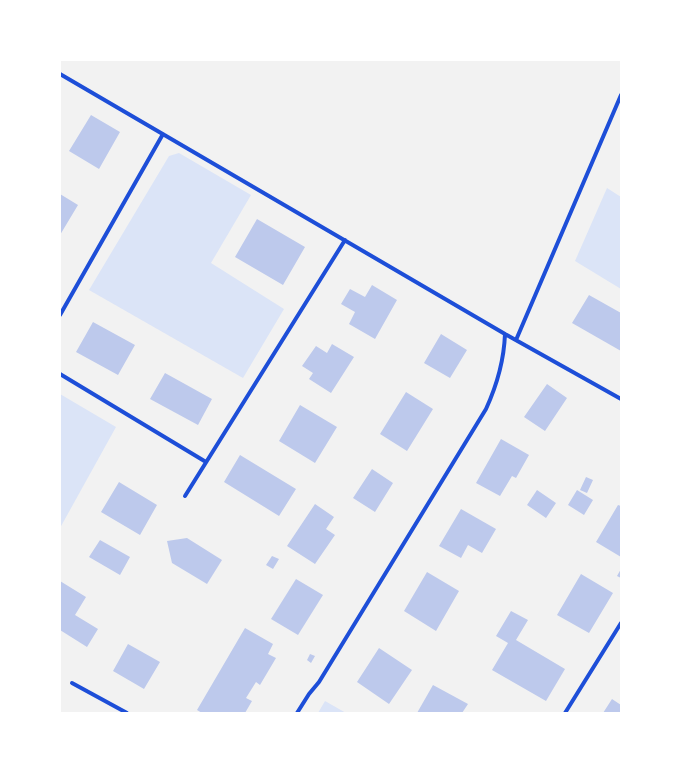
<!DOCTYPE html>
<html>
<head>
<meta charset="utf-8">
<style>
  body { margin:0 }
  #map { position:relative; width:681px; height:773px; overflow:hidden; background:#f2f2f2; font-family:"Archivo Narrow",sans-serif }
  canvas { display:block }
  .frame { position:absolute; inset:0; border:61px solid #fff; pointer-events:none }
</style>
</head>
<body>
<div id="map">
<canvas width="681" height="773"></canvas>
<div class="frame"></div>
</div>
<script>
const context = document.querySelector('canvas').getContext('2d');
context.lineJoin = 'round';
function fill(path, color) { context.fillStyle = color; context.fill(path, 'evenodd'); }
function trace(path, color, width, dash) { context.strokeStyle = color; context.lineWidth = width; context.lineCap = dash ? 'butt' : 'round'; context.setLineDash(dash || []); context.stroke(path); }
const green = new Path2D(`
  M 179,153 L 251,195 L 211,263 L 284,309 L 243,378 L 89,290 L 169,156 Z
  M 607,188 L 621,197 L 621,289 L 575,261 Z
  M 60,394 L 116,427 L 60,528 Z
  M 325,701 L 346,713 L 318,713 Z`);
const building = new Path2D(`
  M 91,115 L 120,132 L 99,169 L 69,151 Z
  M 60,194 L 78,205 L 60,235 Z
  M 257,219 L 305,247 L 283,285 L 235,257 Z
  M 372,285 L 397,300 L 375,339 L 349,324 L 355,312 L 341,304 L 350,289 L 365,297 Z
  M 589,295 L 621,313 L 621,351 L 572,323 Z
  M 93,322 L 135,345 L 118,375 L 76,352 Z
  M 441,334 L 467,350 L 450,378 L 424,363 Z
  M 332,344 L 354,357 L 331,393 L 309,379 L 313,373 L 302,366 L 316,346 L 327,353 Z
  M 165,373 L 212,399 L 198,425 L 150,399 Z
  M 547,384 L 567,398 L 545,431 L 524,417 Z
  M 406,392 L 433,409 L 407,451 L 380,434 Z
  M 300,405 L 337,427 L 315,463 L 279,441 Z
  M 501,439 L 529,455 L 516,478 L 512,476 L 500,496 L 476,483 Z
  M 240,455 L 296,489 L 279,516 L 224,482 Z
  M 372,469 L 393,483 L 375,512 L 353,498 Z
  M 586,477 L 593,480 L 587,493 L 580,490 Z
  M 119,482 L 157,505 L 140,535 L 101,512 Z
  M 537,490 L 556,503 L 546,518 L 527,505 Z
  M 577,490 L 593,500 L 584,515 L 568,505 Z
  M 315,504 L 334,517 L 326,529 L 335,535 L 315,564 L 287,546 Z
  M 618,505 L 621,506 L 621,557 L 596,542 Z
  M 461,509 L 496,529 L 482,553 L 468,545 L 461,558 L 439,546 Z
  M 187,538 L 222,560 L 207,584 L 172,563 L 167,541 Z
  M 100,540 L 130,557 L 120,575 L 89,557 Z
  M 272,556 L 279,559 L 273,569 L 266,565 Z
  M 621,569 L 621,578 L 617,576 Z
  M 427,572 L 459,591 L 436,631 L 404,611 Z
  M 581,574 L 613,593 L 589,633 L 557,615 Z
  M 296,579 L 323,595 L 298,635 L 271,619 Z
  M 60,581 L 86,597 L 75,615 L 98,629 L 87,647 L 60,630 Z
  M 511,611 L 528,620 L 516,640 L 565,669 L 546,701 L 492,670 L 508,643 L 496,636 Z
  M 245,628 L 273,644 L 268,654 L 276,658 L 260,685 L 256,682 L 246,698 L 252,701 L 245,713 L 202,713 L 197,710 Z
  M 128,644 L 160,662 L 144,689 L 113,671 Z
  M 379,648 L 412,670 L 389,704 L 357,682 Z
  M 310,654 L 315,656 L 311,663 L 307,660 Z
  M 433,685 L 468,704 L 462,713 L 417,713 Z
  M 612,699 L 621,705 L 621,713 L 603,713 Z`);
const minor = new Path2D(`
  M 60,74 L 505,334 L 621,399
  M 60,315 L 163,134
  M 516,340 L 621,95
  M 60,374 L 206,462
  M 185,496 L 345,240
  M 72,683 L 127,713
  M 297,713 L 309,694 L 319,682 L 486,409 C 497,385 504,360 505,334
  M 565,713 L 621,623`);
fill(green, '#dbe4f7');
fill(building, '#bdc9ec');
trace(minor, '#1d4ed8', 4);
</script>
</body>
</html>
